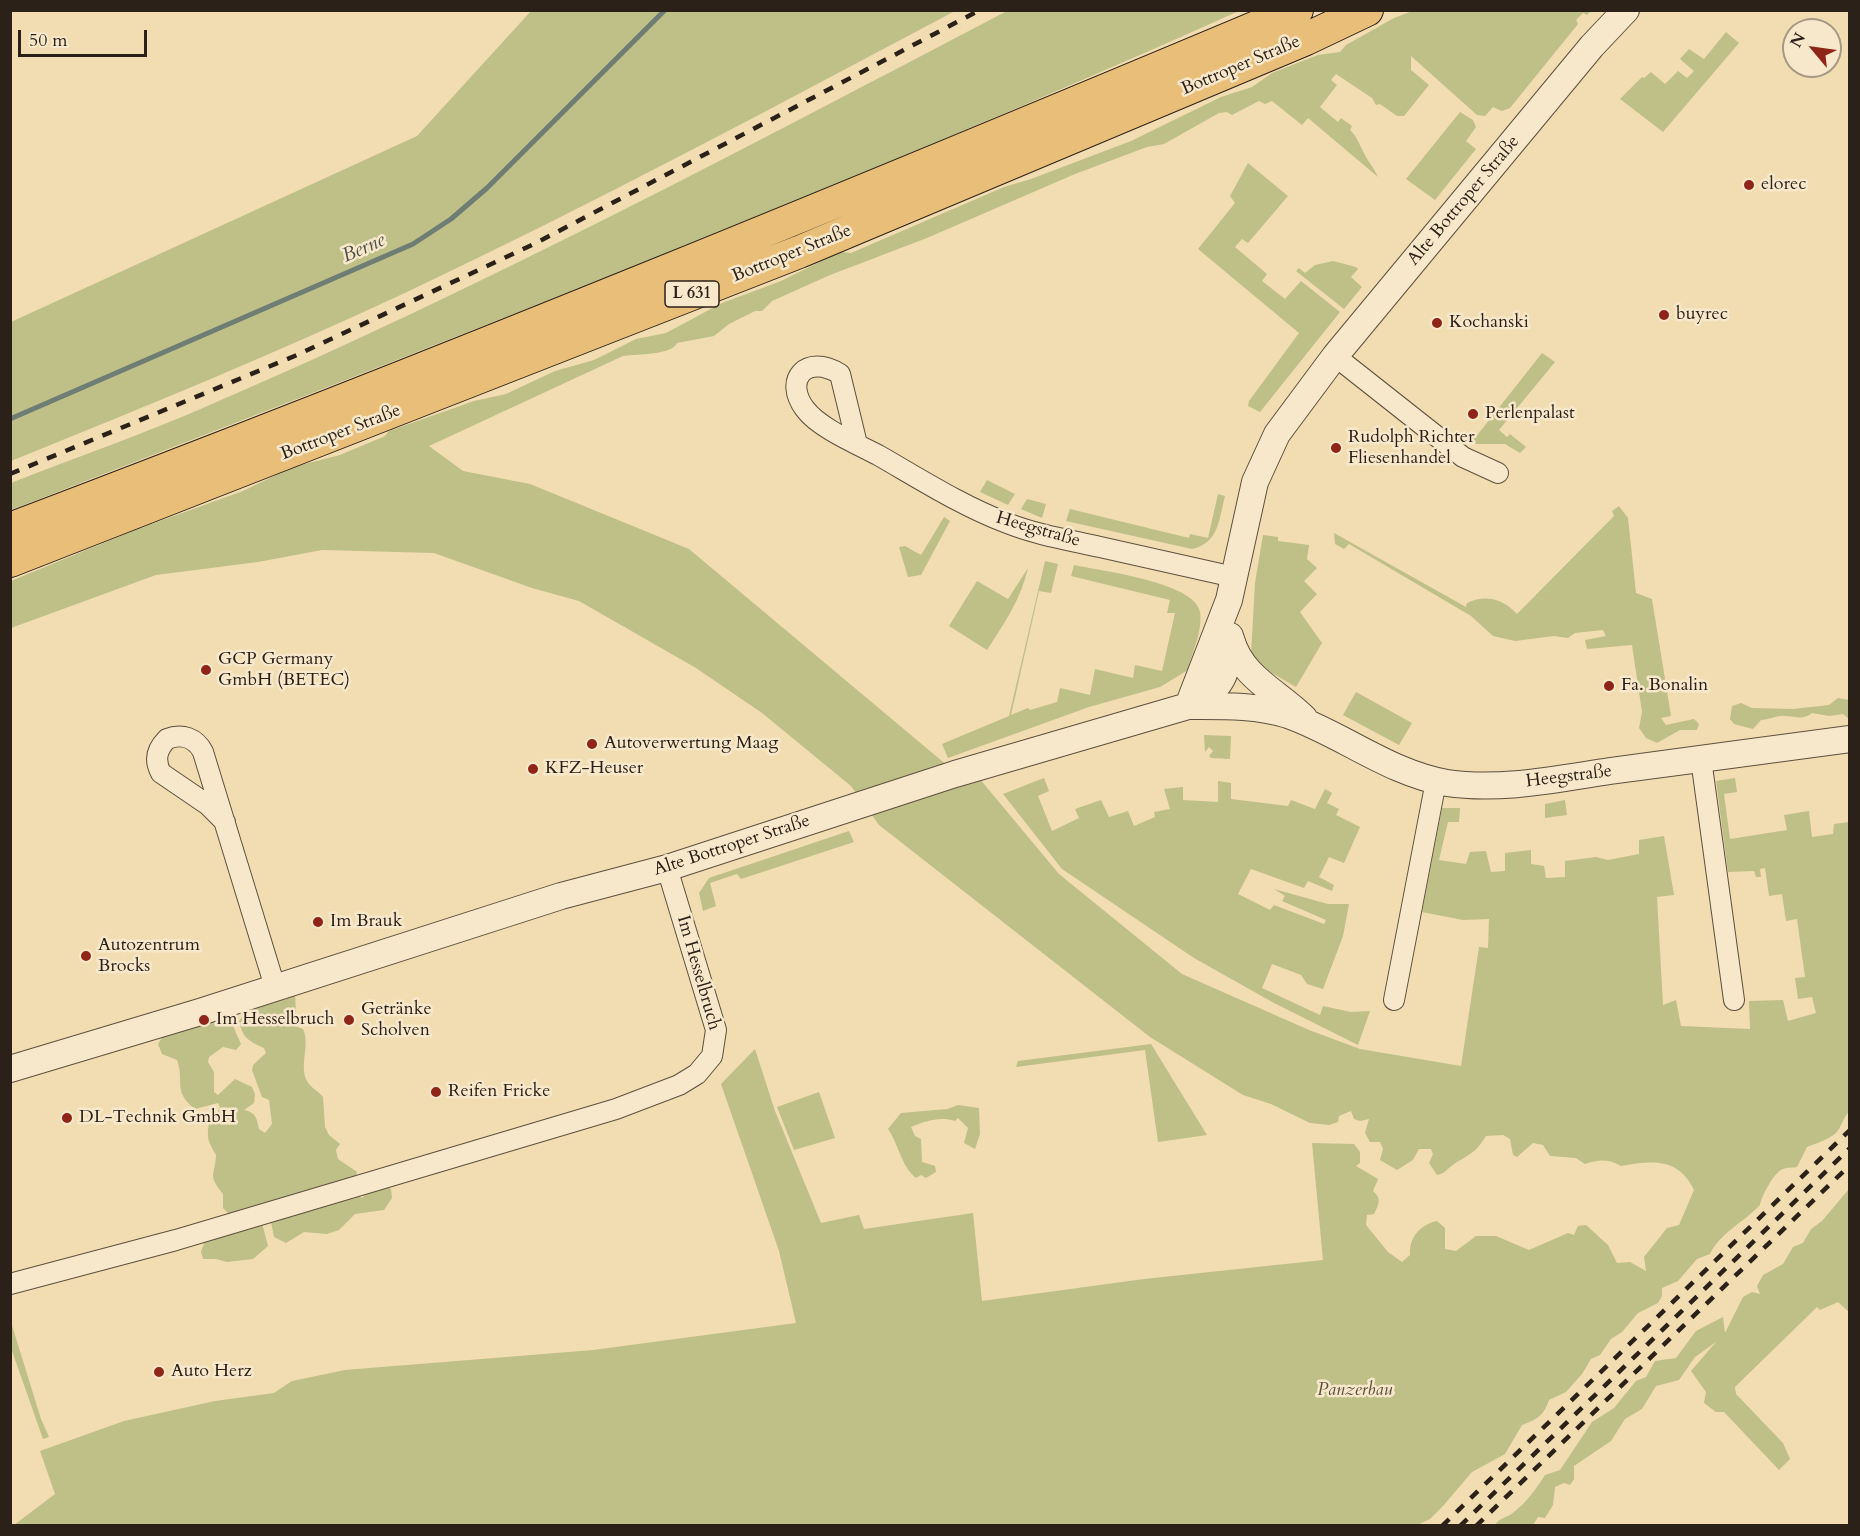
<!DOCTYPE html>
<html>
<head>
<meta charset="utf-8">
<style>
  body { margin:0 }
  #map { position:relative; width:1860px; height:1536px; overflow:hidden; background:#f2dcb1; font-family:Cardo,serif }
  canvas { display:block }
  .frame { position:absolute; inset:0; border:12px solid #2c2118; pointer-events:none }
  .north { position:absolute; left:1782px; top:18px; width:60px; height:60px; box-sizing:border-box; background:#f7e8cc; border:2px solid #a69884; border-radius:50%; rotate:299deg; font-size:16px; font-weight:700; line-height:24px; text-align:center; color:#2c2118 }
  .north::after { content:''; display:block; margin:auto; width:21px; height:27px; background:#8f2418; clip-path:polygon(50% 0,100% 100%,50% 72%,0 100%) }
  .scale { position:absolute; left:18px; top:30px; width:129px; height:27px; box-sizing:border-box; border:3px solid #2c2118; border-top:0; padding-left:8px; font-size:18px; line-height:21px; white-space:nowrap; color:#2c2118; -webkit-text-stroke:4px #f7e8cc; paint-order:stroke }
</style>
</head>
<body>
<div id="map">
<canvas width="1860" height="1536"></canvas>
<div class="frame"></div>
<div class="north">N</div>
<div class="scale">50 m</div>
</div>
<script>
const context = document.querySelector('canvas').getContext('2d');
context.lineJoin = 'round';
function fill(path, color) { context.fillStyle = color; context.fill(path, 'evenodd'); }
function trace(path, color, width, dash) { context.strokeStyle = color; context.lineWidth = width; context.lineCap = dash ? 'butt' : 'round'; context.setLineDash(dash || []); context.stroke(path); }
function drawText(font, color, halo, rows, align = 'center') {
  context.font = font + ' Cardo,serif'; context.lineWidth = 5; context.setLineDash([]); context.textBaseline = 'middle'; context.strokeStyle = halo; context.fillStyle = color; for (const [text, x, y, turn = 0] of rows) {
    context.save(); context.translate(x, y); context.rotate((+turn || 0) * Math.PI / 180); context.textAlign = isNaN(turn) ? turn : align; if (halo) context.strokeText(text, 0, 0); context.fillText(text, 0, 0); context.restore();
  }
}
const green = new Path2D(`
  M 1415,10 L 1591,11 L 1587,15 L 1583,13 L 1576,20 L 1578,24 L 1510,108 L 1502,111 L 1493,107 L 1485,116 L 1477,115 L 1411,56 L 1411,70 L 1429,85 L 1404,116 L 1397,116 L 1380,104 L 1376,105 L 1372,98 L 1336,74 L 1331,80 L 1337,85 L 1320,107 L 1338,122 L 1341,118 L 1352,126 L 1350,130 C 1358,138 1358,142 1363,151 C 1367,161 1374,167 1378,177 L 1308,118 L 1302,125 L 1272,101 L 1265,104 L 1259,101 L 1232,115 L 1227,112 L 1219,113 L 1164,144 L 1147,147 L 1075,174 L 927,238 L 830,275 L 772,301 L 762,311 L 755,311 L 729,324 L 714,336 L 677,343 C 672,355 638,354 623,356 L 429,446 L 463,471 L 530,484 L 689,549 L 955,772 L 974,772 L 1059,874 L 1182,974 L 1309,1030 L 1360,1049 L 1461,1066 L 1479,947 L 1488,948 L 1489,919 L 1463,920 L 1422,912 L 1442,808 L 1460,808 L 1459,822 L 1448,822 L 1439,860 L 1466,864 L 1470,852 L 1486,851 L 1491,872 L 1505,871 L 1505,853 L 1531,850 L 1531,864 L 1544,866 L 1546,878 L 1565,877 L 1565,861 L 1596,857 L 1608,860 L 1639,854 L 1639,840 L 1664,836 L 1674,895 L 1657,897 L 1663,1005 L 1676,1000 L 1681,1026 L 1750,1029 L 1749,1001 L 1783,1000 L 1788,1021 L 1816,1013 L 1812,997 L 1798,999 L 1795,978 L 1805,977 L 1797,919 L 1786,921 L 1782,894 L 1769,896 L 1765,868 L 1760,869 L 1761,877 L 1756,877 L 1754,871 L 1728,872 L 1716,781 L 1735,778 L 1737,792 L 1724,794 L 1730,839 L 1787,830 L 1784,815 L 1809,811 L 1812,837 L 1833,834 L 1834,824 L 1849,822 L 1849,1112 C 1843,1118 1843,1122 1839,1129 C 1833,1139 1816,1143 1807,1147 L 1797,1167 C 1793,1168 1787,1167 1783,1169 C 1774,1172 1761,1197 1760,1205 C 1743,1223 1721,1232 1710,1254 L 1697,1259 L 1678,1281 L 1662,1288 L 1662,1296 L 1658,1303 L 1638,1313 L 1622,1332 L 1611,1339 L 1600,1355 L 1591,1359 L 1582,1374 L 1566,1392 L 1549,1400 C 1544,1415 1537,1420 1522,1425 L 1505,1454 L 1472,1472 L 1443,1506 L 1430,1519 L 1417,1525 L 14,1525 L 55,1494 L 40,1451 L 124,1421 L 215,1401 L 274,1393 L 292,1381 L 345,1370 L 593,1350 L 796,1323 L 779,1251 L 721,1084 L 755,1049 L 775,1111 L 821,1223 L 859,1215 L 864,1229 L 973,1213 L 982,1301 L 1144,1279 L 1323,1260 L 1312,1143 L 1354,1144 L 1360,1152 L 1360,1163 L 1356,1166 L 1378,1179 L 1373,1191 C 1382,1199 1379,1204 1374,1214 L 1367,1215 L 1366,1225 L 1388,1252 L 1402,1262 L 1410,1255 C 1409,1237 1420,1225 1437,1221 L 1445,1228 L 1445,1249 L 1456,1251 L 1476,1236 L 1496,1236 L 1529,1250 L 1568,1233 L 1574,1235 L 1578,1226 L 1586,1225 L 1608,1245 L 1617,1263 L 1630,1262 L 1646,1271 L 1644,1257 L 1667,1228 L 1679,1225 L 1694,1190 C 1679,1158 1653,1160 1621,1166 C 1609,1159 1599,1159 1585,1164 L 1576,1158 L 1550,1156 L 1543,1145 L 1533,1143 L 1517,1157 L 1513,1155 L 1510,1139 L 1503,1135 L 1486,1136 C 1476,1152 1472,1153 1457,1162 C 1449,1166 1447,1173 1437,1175 L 1429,1163 L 1433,1154 L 1431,1149 L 1419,1149 L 1413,1160 L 1397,1170 L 1380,1160 L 1383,1149 L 1380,1142 L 1370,1142 L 1365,1133 L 1369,1119 L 1360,1121 L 1354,1119 L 1351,1111 L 1339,1116 L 1338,1122 L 1329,1125 L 1310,1123 L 1271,1104 L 1243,1095 L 1150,1037 L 879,825 L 851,786 L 762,713 L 696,668 L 579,601 L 532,588 L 434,553 L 322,550 L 258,562 L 156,575 L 11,628 L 11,581 L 135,530 L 243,491 L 293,467 L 340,455 L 385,436 L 389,431 L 474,401 L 506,394 L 555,371 L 594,360 L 636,339 L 666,333 L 722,303 L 781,281 L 840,252 L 851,253 L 1004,187 L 1031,179 L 1131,141 L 1221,97 L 1252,87 L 1272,73 L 1318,55 L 1340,52 L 1346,45 L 1394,18 Z
  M 531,11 L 955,11 C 774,107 593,204 407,292 C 277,353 144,407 11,461 L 11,322 L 417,136 Z
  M 1007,11 L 1239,11 C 836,192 423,350 11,510 L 11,483 C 77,457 146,433 212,404 C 484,287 745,148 1007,11 Z
  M 1726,32 L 1739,43 L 1663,132 L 1620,99 L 1642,77 L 1644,78 L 1651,72 L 1665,84 L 1678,71 L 1687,78 L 1694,71 L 1680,59 L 1689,49 L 1704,59 Z
  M 1460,112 L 1473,120 L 1476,127 L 1466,141 L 1476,149 L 1435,200 L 1406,179 Z
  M 1248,163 L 1288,196 L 1248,243 L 1242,239 L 1235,247 L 1267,274 L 1262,281 L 1285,299 L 1301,281 L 1340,312 L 1260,412 L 1248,406 L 1249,401 L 1299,333 L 1198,249 L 1235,203 L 1230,196 Z
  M 1333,261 L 1356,267 L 1358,269 L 1351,277 L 1362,287 L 1344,309 L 1296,271 L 1299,268 L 1305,273 L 1315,265 Z
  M 1542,353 L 1555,362 L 1499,430 L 1507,437 L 1510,434 L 1526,447 L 1520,453 L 1505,444 L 1471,444 L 1454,432 L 1458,430 L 1467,437 L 1475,438 Z
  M 987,480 L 1015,494 L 1008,505 L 980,492 Z
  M 1218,494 L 1225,496 C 1219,519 1219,543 1192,549 L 1066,521 L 1070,509 L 1189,538 L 1190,534 L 1208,538 Z
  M 1027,499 L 1046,504 L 1042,518 L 1021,509 Z
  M 1619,506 L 1628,518 L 1636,593 L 1652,599 L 1671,716 L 1661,718 L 1666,725 L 1694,719 L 1699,724 L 1697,730 L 1680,730 L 1657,743 L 1646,738 L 1639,728 L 1642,712 L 1632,645 L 1587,649 L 1585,640 L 1606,636 L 1603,630 L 1575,633 L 1568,638 L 1554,636 L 1515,641 L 1493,636 L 1471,616 L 1349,544 L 1344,549 L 1335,544 L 1334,533 L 1466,607 L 1467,603 C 1486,594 1503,599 1517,614 L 1614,516 L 1612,511 Z
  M 944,517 L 950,521 L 921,575 L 908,577 L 899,547 L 905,546 L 921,555 Z
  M 1263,535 L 1278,537 L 1278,541 L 1309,545 L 1307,559 L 1317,568 L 1304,581 L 1317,594 L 1300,612 L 1322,643 L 1296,687 L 1260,666 L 1251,655 L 1255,583 Z
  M 1045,561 L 1058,564 L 1051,593 L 1039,591 L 1011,715 L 1028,708 L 1030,710 L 1057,702 L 1060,688 L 1090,695 L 1095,669 L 1133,678 L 1135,665 L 1162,671 L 1175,613 L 1167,613 L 1170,600 L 1071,576 L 1074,565 C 1101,571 1195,582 1200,612 C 1203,631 1192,652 1188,670 L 1160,687 L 1089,707 L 948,758 L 942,744 L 1009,716 Z
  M 1028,568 C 1021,599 1004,624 987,650 L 949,626 L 977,581 L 1008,599 Z
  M 1356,692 L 1412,723 L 1399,745 L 1343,715 Z
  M 1838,698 L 1849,700 L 1849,719 L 1843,714 L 1829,716 L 1812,713 C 1802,721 1796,716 1785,716 C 1777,715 1770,720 1761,720 L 1753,729 L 1734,724 L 1730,719 L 1732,706 L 1741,703 L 1752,708 L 1793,709 L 1829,705 Z
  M 1204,735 L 1231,736 L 1230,759 L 1211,758 L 1209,756 L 1213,751 L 1209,747 L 1205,752 Z
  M 1044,778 L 1049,791 L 1038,796 L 1052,831 L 1079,818 L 1075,809 L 1101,800 L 1109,817 L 1128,811 L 1134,826 L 1155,817 L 1154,812 L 1170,809 L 1164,789 L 1183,787 L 1183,800 L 1218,802 L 1218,781 L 1231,783 L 1231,799 L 1288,806 L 1291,800 L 1315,809 L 1325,789 L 1332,793 L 1327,803 L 1339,809 L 1336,815 L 1360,827 L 1344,863 L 1329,857 L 1319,877 L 1334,885 L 1332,891 L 1308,881 L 1304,888 L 1251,869 L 1238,894 L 1270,910 L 1274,905 L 1324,924 L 1326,920 L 1282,901 L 1285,896 L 1274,889 L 1328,904 L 1349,904 L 1343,936 L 1323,989 L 1307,984 L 1301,975 L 1272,964 L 1262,988 L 1320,1015 L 1323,1006 L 1351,1012 L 1370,1011 L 1358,1045 L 1274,1003 L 1194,958 L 1062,869 L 1003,794 Z
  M 1565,800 L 1567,815 L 1545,818 L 1545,804 Z
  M 849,831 L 854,842 L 741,879 L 737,874 L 710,883 L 716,906 L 703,911 L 699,893 L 709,878 Z
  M 295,993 L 296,1014 L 284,1022 L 303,1029 C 311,1046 297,1069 309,1084 C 313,1089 319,1092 323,1097 L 325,1127 L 329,1135 L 340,1144 L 336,1150 L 338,1159 L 357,1172 L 353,1192 L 362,1198 L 373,1187 L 385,1185 L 391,1189 L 392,1198 L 384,1210 L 355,1214 L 339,1230 L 327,1234 L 304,1232 L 286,1243 L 274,1237 L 271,1222 L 267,1220 L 262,1223 L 268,1246 L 253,1259 L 227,1262 L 216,1259 L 203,1259 L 201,1252 L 204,1243 L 198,1226 C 207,1218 219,1222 228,1213 L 223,1208 L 223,1194 C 207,1174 215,1177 216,1155 C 209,1143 206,1138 209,1123 L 214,1120 L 220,1107 L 218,1103 L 195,1109 C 172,1091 185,1082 177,1060 L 162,1054 L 158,1044 L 165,1033 L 191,1023 C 208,1029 212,1018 229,1017 L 241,1044 L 236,1050 L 223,1047 L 209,1057 L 208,1062 L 214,1072 L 214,1092 L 218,1095 L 235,1079 L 252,1087 L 255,1094 L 254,1103 L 244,1110 C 256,1112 257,1119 259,1129 L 265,1133 L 272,1124 L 269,1100 L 262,1097 L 252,1070 L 253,1065 L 266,1053 L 264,1048 C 248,1041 243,1038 239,1021 L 248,1009 Z
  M 1151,1044 L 1207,1135 L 1158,1142 L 1145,1050 L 1016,1067 L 1018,1061 Z
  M 819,1092 L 835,1138 L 794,1150 L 777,1107 Z
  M 958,1105 L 979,1108 L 980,1134 L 975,1149 L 964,1143 L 968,1128 L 958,1118 L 955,1121 C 940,1116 925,1121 911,1127 L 915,1136 L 921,1139 L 922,1162 L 935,1166 L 936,1172 L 926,1178 L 921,1175 L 916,1178 C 901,1166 899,1145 888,1129 L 901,1113 L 947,1109 Z
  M 1849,1189 L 1849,1312 L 1838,1302 L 1820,1310 L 1817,1307 L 1735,1387 L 1736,1394 L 1783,1443 L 1790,1459 L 1779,1470 L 1724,1412 L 1716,1412 L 1704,1403 L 1706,1392 L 1691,1371 L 1716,1342 L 1695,1357 L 1679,1380 L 1656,1386 L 1642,1409 L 1625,1419 L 1611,1441 L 1574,1466 L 1574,1479 L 1570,1485 L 1564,1483 L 1555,1487 L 1553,1505 L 1545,1518 L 1538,1517 L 1533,1525 L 1495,1525 C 1500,1517 1507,1518 1514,1512 C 1527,1502 1536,1489 1545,1475 L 1560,1470 L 1592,1422 L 1614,1408 L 1636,1381 L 1646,1377 L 1655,1361 L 1676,1358 L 1696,1331 L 1723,1317 L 1725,1333 L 1743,1297 L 1752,1292 L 1760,1294 L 1757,1286 L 1763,1275 L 1783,1264 L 1793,1247 L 1803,1243 L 1811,1229 L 1822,1221 Z
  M 10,1319 L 41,1419 L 49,1437 L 43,1439 L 11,1348 Z`);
const stream = new Path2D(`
  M 10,419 L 413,244 L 451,219 L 487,188 L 665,10`);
const minor = new Path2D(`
  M 1335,356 L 1463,457 L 1498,473
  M 857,444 L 840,374 C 806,353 783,380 805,409 C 819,428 857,444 878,455 C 920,479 962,506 1007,523 C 1037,535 1069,540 1100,547 C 1145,557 1190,567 1234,577
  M 1701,759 L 1734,1000
  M 225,822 L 208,805 L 161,773 C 154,760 157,749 167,739 C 182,733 196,738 203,752 L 275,987
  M 1394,1000 L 1436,781
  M 10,1284 L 176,1240 L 616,1109 L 679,1085 L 697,1074 L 712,1056 L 716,1030 L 667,868`);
const tertiary = new Path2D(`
  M 1231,639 C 1242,678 1277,691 1304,718
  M 1188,706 L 1229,600 L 1255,482 L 1277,434 L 1335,356 L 1592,46 L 1626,10
  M 1189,706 C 1222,706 1256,705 1288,715 C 1342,734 1389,773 1447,783 C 1500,791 1557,779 1610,771 C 1690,760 1770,750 1850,739
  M 10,1069 L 200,1012 L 561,896 L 667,868 L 955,774 L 1188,706 C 1223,691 1229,672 1230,636`);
const primary = new Path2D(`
  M 10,529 C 443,365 871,189 1297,10
  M 10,561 L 799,252 L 1306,39 L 1367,10`);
const rail = new Path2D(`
  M 10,474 L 297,355 L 536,243 L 980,10
  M 1442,1526 L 1850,1130
  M 1460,1526 L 1850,1148
  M 1476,1526 L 1850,1165`);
const markers = [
  [1749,185,6,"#8f2418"],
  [1664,315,6,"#8f2418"],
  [1437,323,6,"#8f2418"],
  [1473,414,6,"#8f2418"],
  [1336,448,6,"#8f2418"],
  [206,670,6,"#8f2418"],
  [1609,686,6,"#8f2418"],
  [592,744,6,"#8f2418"],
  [533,769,6,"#8f2418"],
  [318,922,6,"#8f2418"],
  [86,956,6,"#8f2418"],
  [204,1020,6,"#8f2418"],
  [349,1020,6,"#8f2418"],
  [436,1092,6,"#8f2418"],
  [67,1118,6,"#8f2418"],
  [159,1372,6,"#8f2418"]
];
const shields = [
  [692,294,54]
];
const shieldNames = [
  ["L 631",692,294]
];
const streetNames = [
  ["Bottroper Straße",1241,66,-23],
  ["Alte Bottroper Straße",1464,201,-50],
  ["Bottroper Straße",792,254,-22],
  ["Bottroper Straße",341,433,-21],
  ["Heegstraße",1038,530,16],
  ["Heegstraße",1569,777,-7],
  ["Alte Bottroper Straße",732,846,-18],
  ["Im Hesselbruch",698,973,74]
];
const poiNames = [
  ["elorec",1761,185],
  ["buyrec",1676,315],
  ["Kochanski",1449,323],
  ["Perlenpalast",1485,414],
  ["Rudolph Richter",1348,438],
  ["Fliesenhandel",1348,459],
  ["GCP Germany",218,660],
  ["GmbH (BETEC)",218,681],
  ["Fa. Bonalin",1621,686],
  ["Autoverwertung Maag",604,744],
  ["KFZ-Heuser",545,769],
  ["Im Brauk",330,922],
  ["Autozentrum",98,946],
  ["Brocks",98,967],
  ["Getränke",361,1010],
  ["Scholven",361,1031],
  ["Im Hesselbruch",216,1020],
  ["Reifen Fricke",448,1092],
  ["DL-Technik GmbH",79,1118],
  ["Auto Herz",171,1372]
];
const parkNames = [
  ["Panzerbau",1355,1391]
];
const waterNames = [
  ["Berne",364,249,-24]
];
fill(green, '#bfbf88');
trace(stream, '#6f7d74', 5);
trace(minor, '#5e503e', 22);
trace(tertiary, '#5e503e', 28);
trace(primary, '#2c2118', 34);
trace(minor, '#f7e8cc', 20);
trace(tertiary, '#f7e8cc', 26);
trace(primary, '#e9be78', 32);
trace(rail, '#2c2118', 4.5, [10, 10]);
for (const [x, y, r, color] of markers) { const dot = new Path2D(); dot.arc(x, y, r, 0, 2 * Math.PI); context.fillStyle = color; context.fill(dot); trace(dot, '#f7e8cc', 2); }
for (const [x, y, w] of shields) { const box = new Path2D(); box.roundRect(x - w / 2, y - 13, w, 26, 4.5); context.fillStyle = '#f7e8cc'; context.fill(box); trace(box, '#2c2118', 1.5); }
drawText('bold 16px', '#2c2118', null, shieldNames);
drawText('18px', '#2c2118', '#f7e8cc', streetNames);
drawText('18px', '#2c2118', '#f7e8cc', poiNames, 'left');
drawText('italic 18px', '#58503a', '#f7e8cc', parkNames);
drawText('italic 20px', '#4e4f46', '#f7e8cc', waterNames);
</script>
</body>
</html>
